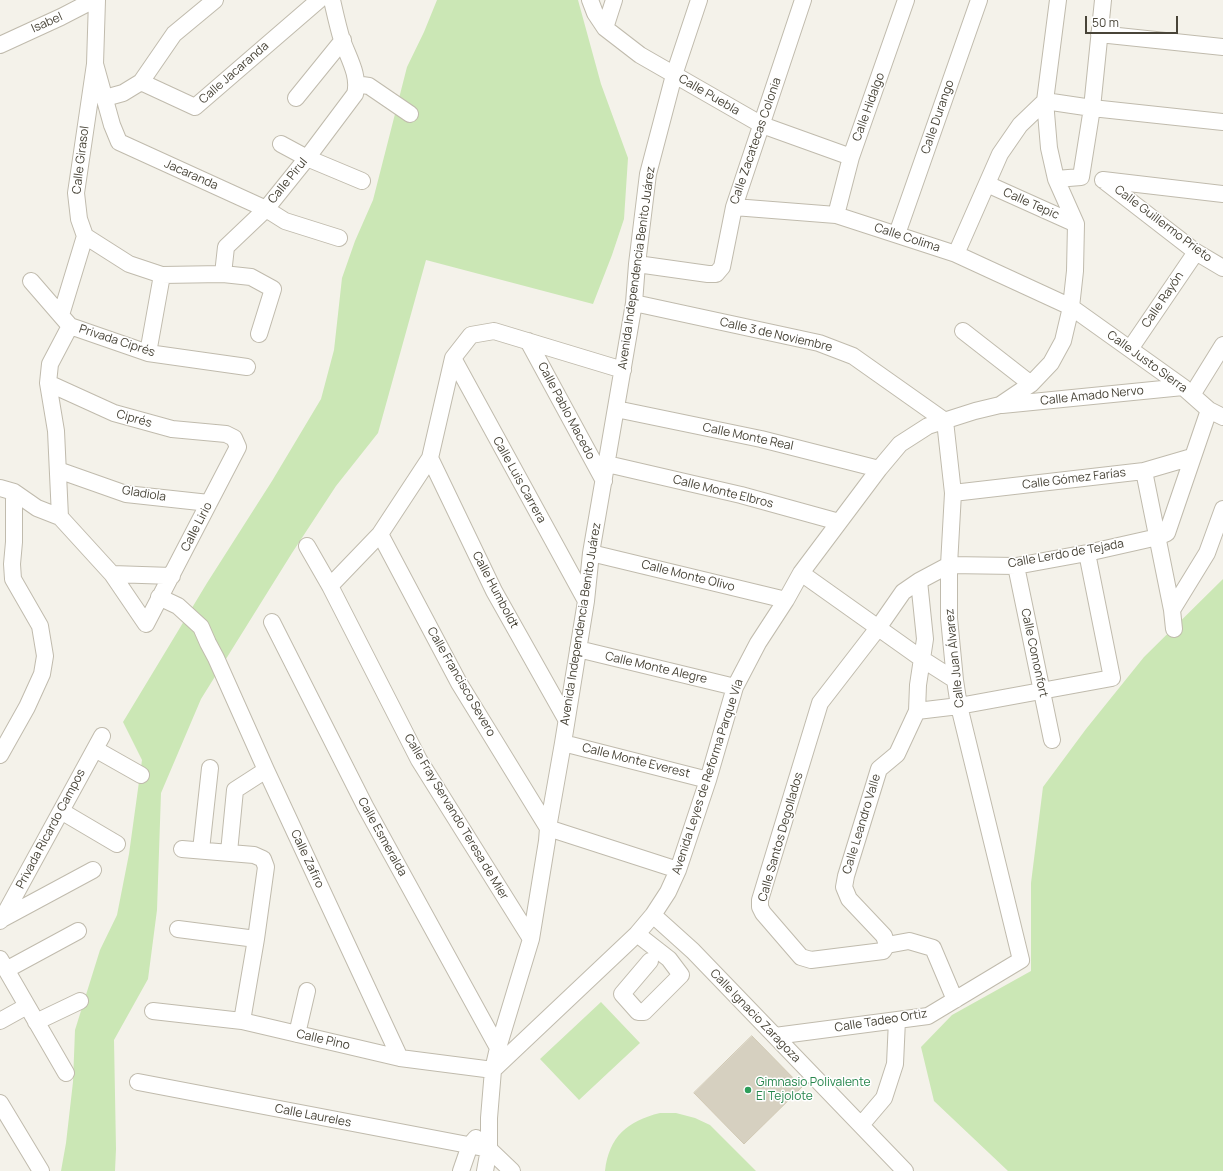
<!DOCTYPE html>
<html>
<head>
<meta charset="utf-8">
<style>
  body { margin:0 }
  #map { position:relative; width:1223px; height:1171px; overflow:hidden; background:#f4f2ea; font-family:Manrope,sans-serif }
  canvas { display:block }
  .scale { position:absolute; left:1085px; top:16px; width:93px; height:18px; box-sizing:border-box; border:2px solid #484438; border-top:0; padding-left:5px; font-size:12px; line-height:14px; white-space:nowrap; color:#484438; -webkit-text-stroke:3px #fff; paint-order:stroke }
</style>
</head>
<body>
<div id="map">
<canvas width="1223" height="1171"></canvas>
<div class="scale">50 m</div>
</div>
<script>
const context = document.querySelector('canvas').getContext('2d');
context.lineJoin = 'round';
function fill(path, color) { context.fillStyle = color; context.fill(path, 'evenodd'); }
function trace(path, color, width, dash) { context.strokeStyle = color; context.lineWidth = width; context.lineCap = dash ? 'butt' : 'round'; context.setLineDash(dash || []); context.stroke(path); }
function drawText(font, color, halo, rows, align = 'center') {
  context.font = font + ' Manrope,sans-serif'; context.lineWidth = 3; context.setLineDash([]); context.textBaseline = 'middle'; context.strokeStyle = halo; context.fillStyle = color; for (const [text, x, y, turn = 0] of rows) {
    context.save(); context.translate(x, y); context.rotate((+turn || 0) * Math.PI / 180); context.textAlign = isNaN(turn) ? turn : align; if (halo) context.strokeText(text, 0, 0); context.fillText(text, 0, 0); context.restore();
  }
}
const green = new Path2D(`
  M 437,0 L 578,0 L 601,84 L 628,158 L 624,219 L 612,255 L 593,304 L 426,260 L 378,433 L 336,486 L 292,553 L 201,699 L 161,793 L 157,910 L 148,979 L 114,1040 L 116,1149 L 115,1171 L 61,1171 L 66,1143 L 73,1082 L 75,1030 L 100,950 L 117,915 L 129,854 L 142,760 L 123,722 L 207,583 L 272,481 L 321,399 L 334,350 L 342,278 L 355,241 L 373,200 L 407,67 L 424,32 Z
  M 1223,579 L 1223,1171 L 1008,1171 L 934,1101 L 921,1047 L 952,1015 L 1031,971 L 1031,883 L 1043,787 L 1086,729 L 1144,657 Z
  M 601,1002 L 640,1043 L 579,1100 L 540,1059 Z
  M 660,1113 L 676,1113 L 695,1118 L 710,1125 L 756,1171 L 605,1171 C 609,1137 627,1121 660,1113 Z`);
const building = new Path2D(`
  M 752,1036 L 802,1087 L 744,1144 L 694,1093 Z`);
const minor = new Path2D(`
  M 590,0 L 595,13 L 605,28 L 640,55 L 762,125 L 851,157
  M 605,28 L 614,0
  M 1099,34 L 1223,47
  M 0,45 L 61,17 L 94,0
  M 95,64 L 112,125 L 119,142 L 266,209 L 285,221 L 339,238
  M 141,82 L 195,107 L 319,0
  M 357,87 L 362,85 L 369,86 L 410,114
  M 105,98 L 123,93 L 141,82 L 174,34 L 215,0
  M 296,98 L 343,40
  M 281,144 L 307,158 L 362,181
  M 1056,179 L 1081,177 L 1092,108 L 1103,0
  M 1103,180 L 1196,252 L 1223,268
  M 1103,180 L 1223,194
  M 987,184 L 1076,224
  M 734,207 L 836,215 L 956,254 L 1071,307 L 1183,387 L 1209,410 L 1223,417
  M 836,215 L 851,157 L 906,0
  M 897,234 L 979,0
  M 85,236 L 129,264 L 162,275 L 223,274 L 251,277 L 273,289 L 259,334
  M 956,254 L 1000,154 L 1020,125 L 1045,101 L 1092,108 L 1223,122
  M 637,264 L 708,274 L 716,274 L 722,267 L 734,207 L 803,0
  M 223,274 L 226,247 L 266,209 L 307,158 L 355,94 C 360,76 348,57 342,40 C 338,27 335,13 332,0
  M 31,281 L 70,326 L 148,353 L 247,367
  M 634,303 L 819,343 L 853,356 L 945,421 L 953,493 L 949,565 L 949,618 L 955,680 L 959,706 L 1021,960 L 928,1016 L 775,1036
  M 61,315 L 85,236 L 79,219 L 76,193 L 95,64 L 97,0
  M 963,331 L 1031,384
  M 528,341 L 604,481
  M 1130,349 L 1196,252
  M 148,353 L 162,275
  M 453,358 L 586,601
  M 1192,395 L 1223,345
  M 1002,405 L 1183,387
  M 616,409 L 761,439 L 879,469
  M 430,458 L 494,591 L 566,719
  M 607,464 L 741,495 L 839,522
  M 58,470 L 126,494 L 209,503
  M 1144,471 L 1172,610 L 1174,629
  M 0,488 L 14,492 L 37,508 L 60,517 L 112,574 L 146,624 L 238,447 L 234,438 L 226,434 L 172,429 L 114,413 L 48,383
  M 953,493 L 1144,471 L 1192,457
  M 60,517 L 56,431 L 48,383 L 50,364 L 70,326
  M 380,534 L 459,683 L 548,828 L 678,870
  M 307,546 L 330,586 L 419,760 L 531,939
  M 591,553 L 786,600
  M 1016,566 L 1052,740
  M 801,573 L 922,659 L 955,680
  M 112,574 L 172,576
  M 330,586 L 380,534 L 430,458 L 453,358 L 471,335 L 494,331 L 623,370
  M 159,597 L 178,606 L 201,627 L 208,643 L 216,658 L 266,770 L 400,1058
  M 1172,610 L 1207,553 L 1223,509
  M 272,622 L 365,806 L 498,1048
  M 578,649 L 735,687
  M 917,711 L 959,706 L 1112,678 L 1087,553
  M 563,743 L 708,780
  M 95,749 L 141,775
  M 0,755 L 27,707 L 42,674 L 45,656 L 40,626 L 13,579 L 12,564 L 14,542 L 14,492
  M 61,811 L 117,844
  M 182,849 L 254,855 L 263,859 L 266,867 L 256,939 L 242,1021
  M 201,850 L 210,768
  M 229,852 L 235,790 L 266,770
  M 653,915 L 693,951 L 905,1171
  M 2,919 L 93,870
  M 0,921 L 2,919 L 102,736
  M 178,929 L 256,939
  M 637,934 L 669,959 L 681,975 L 644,1012 L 638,1012 L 622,994 L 650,961
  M 887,945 L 884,936 L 849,899 L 844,887 L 846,876 L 879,769 L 897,754 L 917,711 L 918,685 L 925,639 L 919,581
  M 0,959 L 66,1073
  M 6,970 L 78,931
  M 955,1000 L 933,948 L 909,941 L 887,945 L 883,951 L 811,960 L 801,957 L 763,913 L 760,907 L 760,900 L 820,703 L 878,628 L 903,592 L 919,581 L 949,565 L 1016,566 L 1087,553 L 1158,537 L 1167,533 L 1209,410
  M 153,1011 L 242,1021 L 400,1058 L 493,1070
  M 0,1021 L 27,1006
  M 36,1022 L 80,1001
  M 297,1034 L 307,991
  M 493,1070 L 637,934 L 653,915 L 668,892 L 678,870 L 708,780 L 735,687 L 758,643 L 786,600 L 801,573 L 879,469 L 900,444 L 928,426 L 975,411 L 1000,405 L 1031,384 L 1051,363 L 1063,341 L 1071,307 L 1075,271 L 1076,224 L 1056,179 L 1049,148 L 1045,101 L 1058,0
  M 138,1082 L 489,1149 L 512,1171
  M 0,1103 L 41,1171
  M 861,1125 L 884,1098 L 895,1064 L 897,1020
  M 461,1171 L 470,1145 L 476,1138
  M 485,1171 L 489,1149 L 489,1118 L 493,1070 L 498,1048 L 531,939 L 547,841 L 548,828 L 563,743 L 586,601 L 591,553 L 634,303 L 637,264 L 648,174 L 674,75 L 699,0`);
const markers = [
  [748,1090,4,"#2e9e5b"]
];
const streetNames = [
  ["Isabel",47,23,-24],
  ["Calle Jacaranda",234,73,-41],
  ["Calle Puebla",709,95,30],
  ["Calle Hidalgo",869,107,-70],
  ["Calle Durango",938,117,-71],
  ["Calle Zacatecas Colonia",756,141,-71],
  ["Calle Girasol",81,160,-83],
  ["Jacaranda",191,175,24],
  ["Calle Pirul",288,181,-51],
  ["Calle Tepic",1031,204,24],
  ["Calle Guillermo Prieto",1163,224,37],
  ["Calle Colima",907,238,18],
  ["Avenida Independencia Benito Juárez",637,268,-82],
  ["Calle Rayón",1163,300,-56],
  ["Calle 3 de Noviembre",776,335,13],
  ["Privada Ciprés",117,341,18],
  ["Calle Justo Sierra",1147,362,36],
  ["Calle Amado Nervo",1092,396,-6],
  ["Calle Pablo Macedo",566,411,62],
  ["Ciprés",134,419,16],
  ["Calle Monte Real",748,437,12],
  ["Calle Gómez Farías",1074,479,-7],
  ["Calle Luis Carrera",519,480,61],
  ["Calle Monte Elbros",723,492,14],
  ["Gladiola",144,494,9],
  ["Calle Lirio",197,527,-63],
  ["Calle Lerdo de Tejada",1066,554,-10],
  ["Calle Monte Olivo",688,576,14],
  ["Calle Humboldt",495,590,62],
  ["Avenida Independencia Benito Juárez",581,624,-81],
  ["Calle Comonfort",1034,653,78],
  ["Calle Juan Álvarez",955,658,-96],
  ["Calle Monte Alegre",656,668,13],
  ["Calle Francisco Severo",461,682,60],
  ["Calle Monte Everest",636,761,14],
  ["Avenida Leyes de Reforma Parque Vía",708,777,-72],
  ["Calle Fray Servando Teresa de Mier",456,817,59],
  ["Calle Leandro Valle",862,824,-73],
  ["Privada Ricardo Campos",51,829,-62],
  ["Calle Esmeralda",382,837,61],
  ["Calle Santos Degollados",781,837,-74],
  ["Calle Zafiro",307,859,65],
  ["Calle Ignacio Zaragoza",755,1016,46],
  ["Calle Tadeo Ortiz",881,1021,-9],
  ["Calle Pino",323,1040,13],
  ["Calle Laureles",313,1116,11]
];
const leisureNames = [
  ["Gimnasio Polivalente",756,1083],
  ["El Tejolote",756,1097]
];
fill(green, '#cbe7b5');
fill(building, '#d6d0c0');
trace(building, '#d0c8b3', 1);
trace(minor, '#c0bbad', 18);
trace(minor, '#fff', 16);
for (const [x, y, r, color] of markers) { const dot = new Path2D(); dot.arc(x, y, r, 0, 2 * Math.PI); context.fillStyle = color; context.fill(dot); trace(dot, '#fff', 1.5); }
drawText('12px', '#484438', '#fff', streetNames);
drawText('12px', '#27864d', '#fff', leisureNames, 'left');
</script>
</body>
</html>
